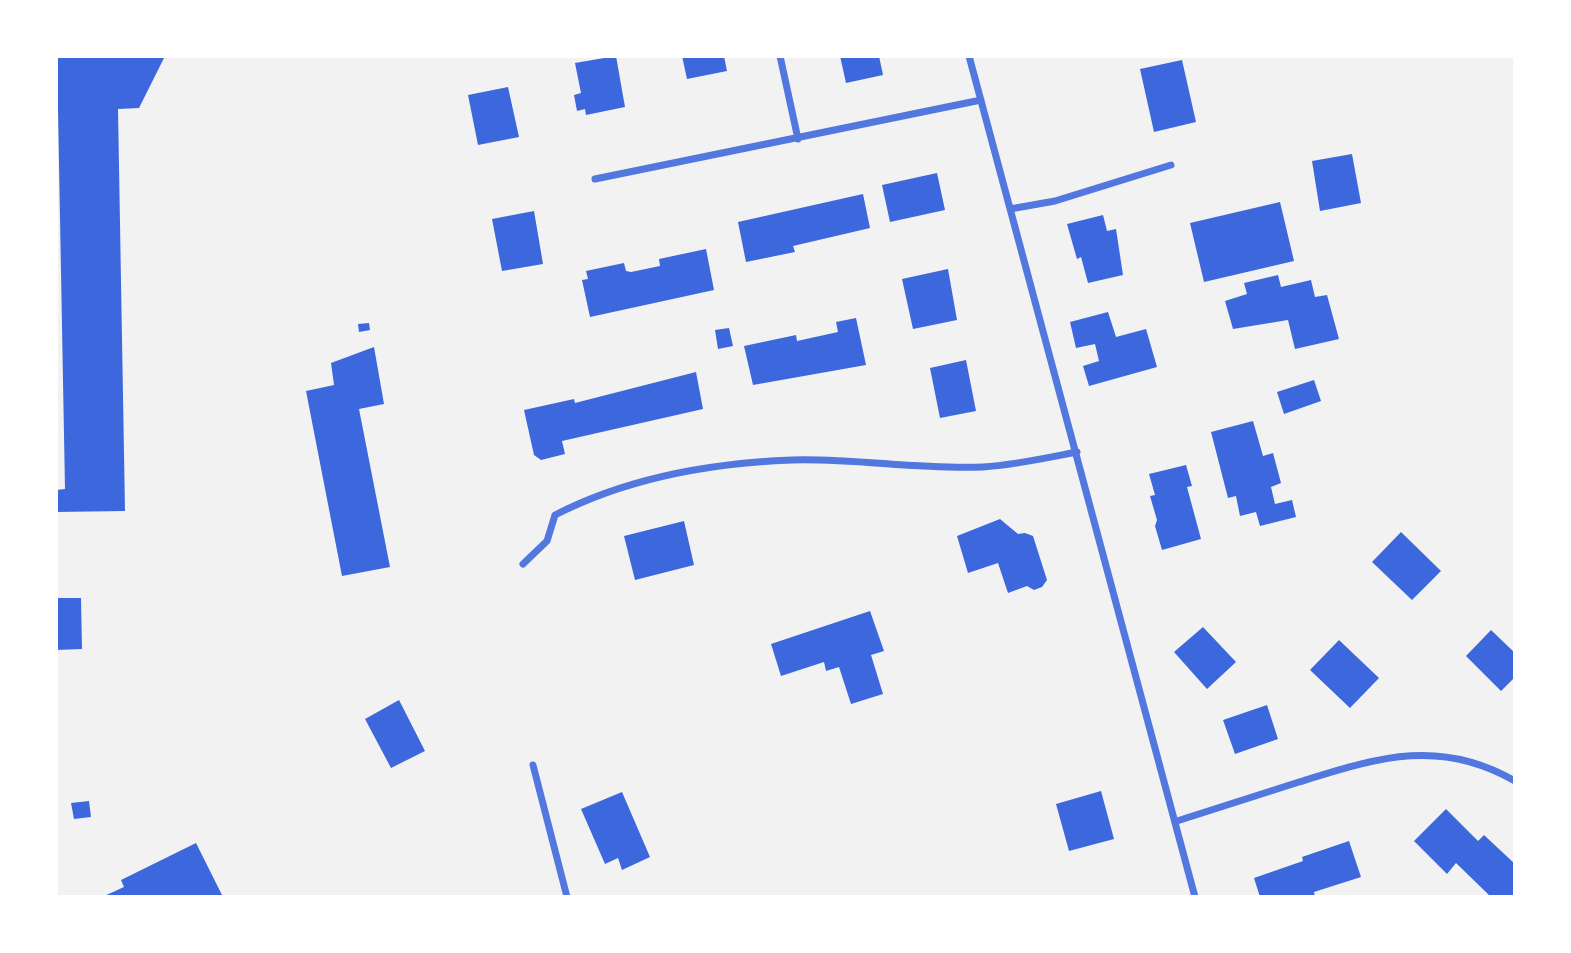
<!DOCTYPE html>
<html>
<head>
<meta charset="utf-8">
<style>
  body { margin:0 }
  #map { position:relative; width:1571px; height:953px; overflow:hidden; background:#f2f2f2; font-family:Signika,sans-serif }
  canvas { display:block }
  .frame { position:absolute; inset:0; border:58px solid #fff; pointer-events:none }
</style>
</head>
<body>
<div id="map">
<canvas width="1571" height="953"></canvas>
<div class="frame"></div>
</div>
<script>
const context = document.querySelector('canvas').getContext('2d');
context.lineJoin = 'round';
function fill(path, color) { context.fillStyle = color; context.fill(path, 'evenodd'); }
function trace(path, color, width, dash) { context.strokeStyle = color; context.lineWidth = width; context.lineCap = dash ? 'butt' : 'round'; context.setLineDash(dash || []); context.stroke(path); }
const building = new Path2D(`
  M 57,56 L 165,56 L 139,108 L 118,109 L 125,511 L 56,512 L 56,490 L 65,489 Z
  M 616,56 L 625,107 L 586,115 L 585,109 L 577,111 L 574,95 L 581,93 L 575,63 Z
  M 682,56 L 724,56 L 727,71 L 687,79 Z
  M 840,56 L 879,56 L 883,75 L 846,83 Z
  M 1182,60 L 1196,122 L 1154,132 L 1140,69 Z
  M 508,87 L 519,137 L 478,145 L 468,95 Z
  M 1352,154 L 1361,203 L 1320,211 L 1312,161 Z
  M 937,173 L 945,210 L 890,222 L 882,185 Z
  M 863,194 L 870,228 L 793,246 L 795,252 L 746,262 L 738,222 Z
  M 1280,202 L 1294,261 L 1204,282 L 1190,223 Z
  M 534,211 L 543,264 L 502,271 L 492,219 Z
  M 1103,215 L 1107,231 L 1116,229 L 1123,275 L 1088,283 L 1081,257 L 1077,259 L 1067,224 Z
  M 706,249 L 714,290 L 590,317 L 582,280 L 588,279 L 586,271 L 624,263 L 626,271 L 631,272 L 660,266 L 659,259 Z
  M 948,269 L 957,320 L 913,329 L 902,279 Z
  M 1278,275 L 1281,287 L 1311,280 L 1315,297 L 1327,295 L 1339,339 L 1295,349 L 1288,320 L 1233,329 L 1225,301 L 1247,294 L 1244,283 Z
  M 1108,312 L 1116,337 L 1146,329 L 1157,367 L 1089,386 L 1083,366 L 1099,361 L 1095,344 L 1076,348 L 1070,322 Z
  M 856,318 L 866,365 L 753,385 L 744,346 L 796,335 L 797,341 L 838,332 L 836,322 Z
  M 369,323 L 370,330 L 359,332 L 358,324 Z
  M 729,328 L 733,346 L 718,349 L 715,330 Z
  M 374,347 L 384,404 L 359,409 L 390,567 L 342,576 L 306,391 L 334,385 L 331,363 Z
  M 966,360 L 976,411 L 940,418 L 930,368 Z
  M 696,372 L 703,409 L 562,441 L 565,454 L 541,460 L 534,455 L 524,410 L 574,399 L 575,403 Z
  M 1314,380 L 1321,401 L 1284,414 L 1277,392 Z
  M 1253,421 L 1263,456 L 1273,453 L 1281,483 L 1271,487 L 1275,504 L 1292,500 L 1296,517 L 1260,526 L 1256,512 L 1240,516 L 1236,496 L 1228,498 L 1211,432 Z
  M 1186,465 L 1192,486 L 1187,487 L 1201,539 L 1162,550 L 1155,526 L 1157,520 L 1150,496 L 1155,495 L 1149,474 Z
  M 1000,519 L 1018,534 L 1025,533 L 1033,536 L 1047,580 L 1042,587 L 1034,590 L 1027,586 L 1008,593 L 998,563 L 968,573 L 957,536 Z
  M 684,521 L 694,565 L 635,580 L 624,536 Z
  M 1401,532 L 1441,571 L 1412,600 L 1372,562 Z
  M 56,598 L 81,598 L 82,649 L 56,650 Z
  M 870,611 L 884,651 L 871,655 L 883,694 L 851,704 L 839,667 L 826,671 L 824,662 L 781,676 L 771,644 Z
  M 1203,627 L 1236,662 L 1207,689 L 1174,652 Z
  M 1491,630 L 1515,653 L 1515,677 L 1501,691 L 1466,656 Z
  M 1339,640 L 1379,678 L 1350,708 L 1310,670 Z
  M 399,700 L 425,751 L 391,768 L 365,719 Z
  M 1267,705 L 1278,739 L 1235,754 L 1223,720 Z
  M 1101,791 L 1114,839 L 1069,851 L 1056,804 Z
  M 622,792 L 650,857 L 622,870 L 618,858 L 605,864 L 581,809 Z
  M 89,801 L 91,817 L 74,819 L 71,803 Z
  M 1446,809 L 1478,841 L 1484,835 L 1515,864 L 1513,874 L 1515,897 L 1491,897 L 1456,863 L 1447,874 L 1414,841 Z
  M 1349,841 L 1361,877 L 1314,892 L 1315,897 L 1260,897 L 1254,878 L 1303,861 L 1302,857 Z
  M 196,843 L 223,897 L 102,897 L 124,887 L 121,880 Z`);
const minor = new Path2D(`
  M 780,56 L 798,139
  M 969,56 L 1195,897
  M 595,179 L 981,100
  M 1010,209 L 1055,201 L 1171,165
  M 523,564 L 547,541 L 555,515 C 627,478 712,463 792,460 C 855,458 919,470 983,467 C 1014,465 1046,458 1077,452
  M 533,765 L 567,897
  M 1177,821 C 1217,808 1258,795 1299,782 C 1377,758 1439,737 1515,781`);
fill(building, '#3d67dc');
trace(minor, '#5277de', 7);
</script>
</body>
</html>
